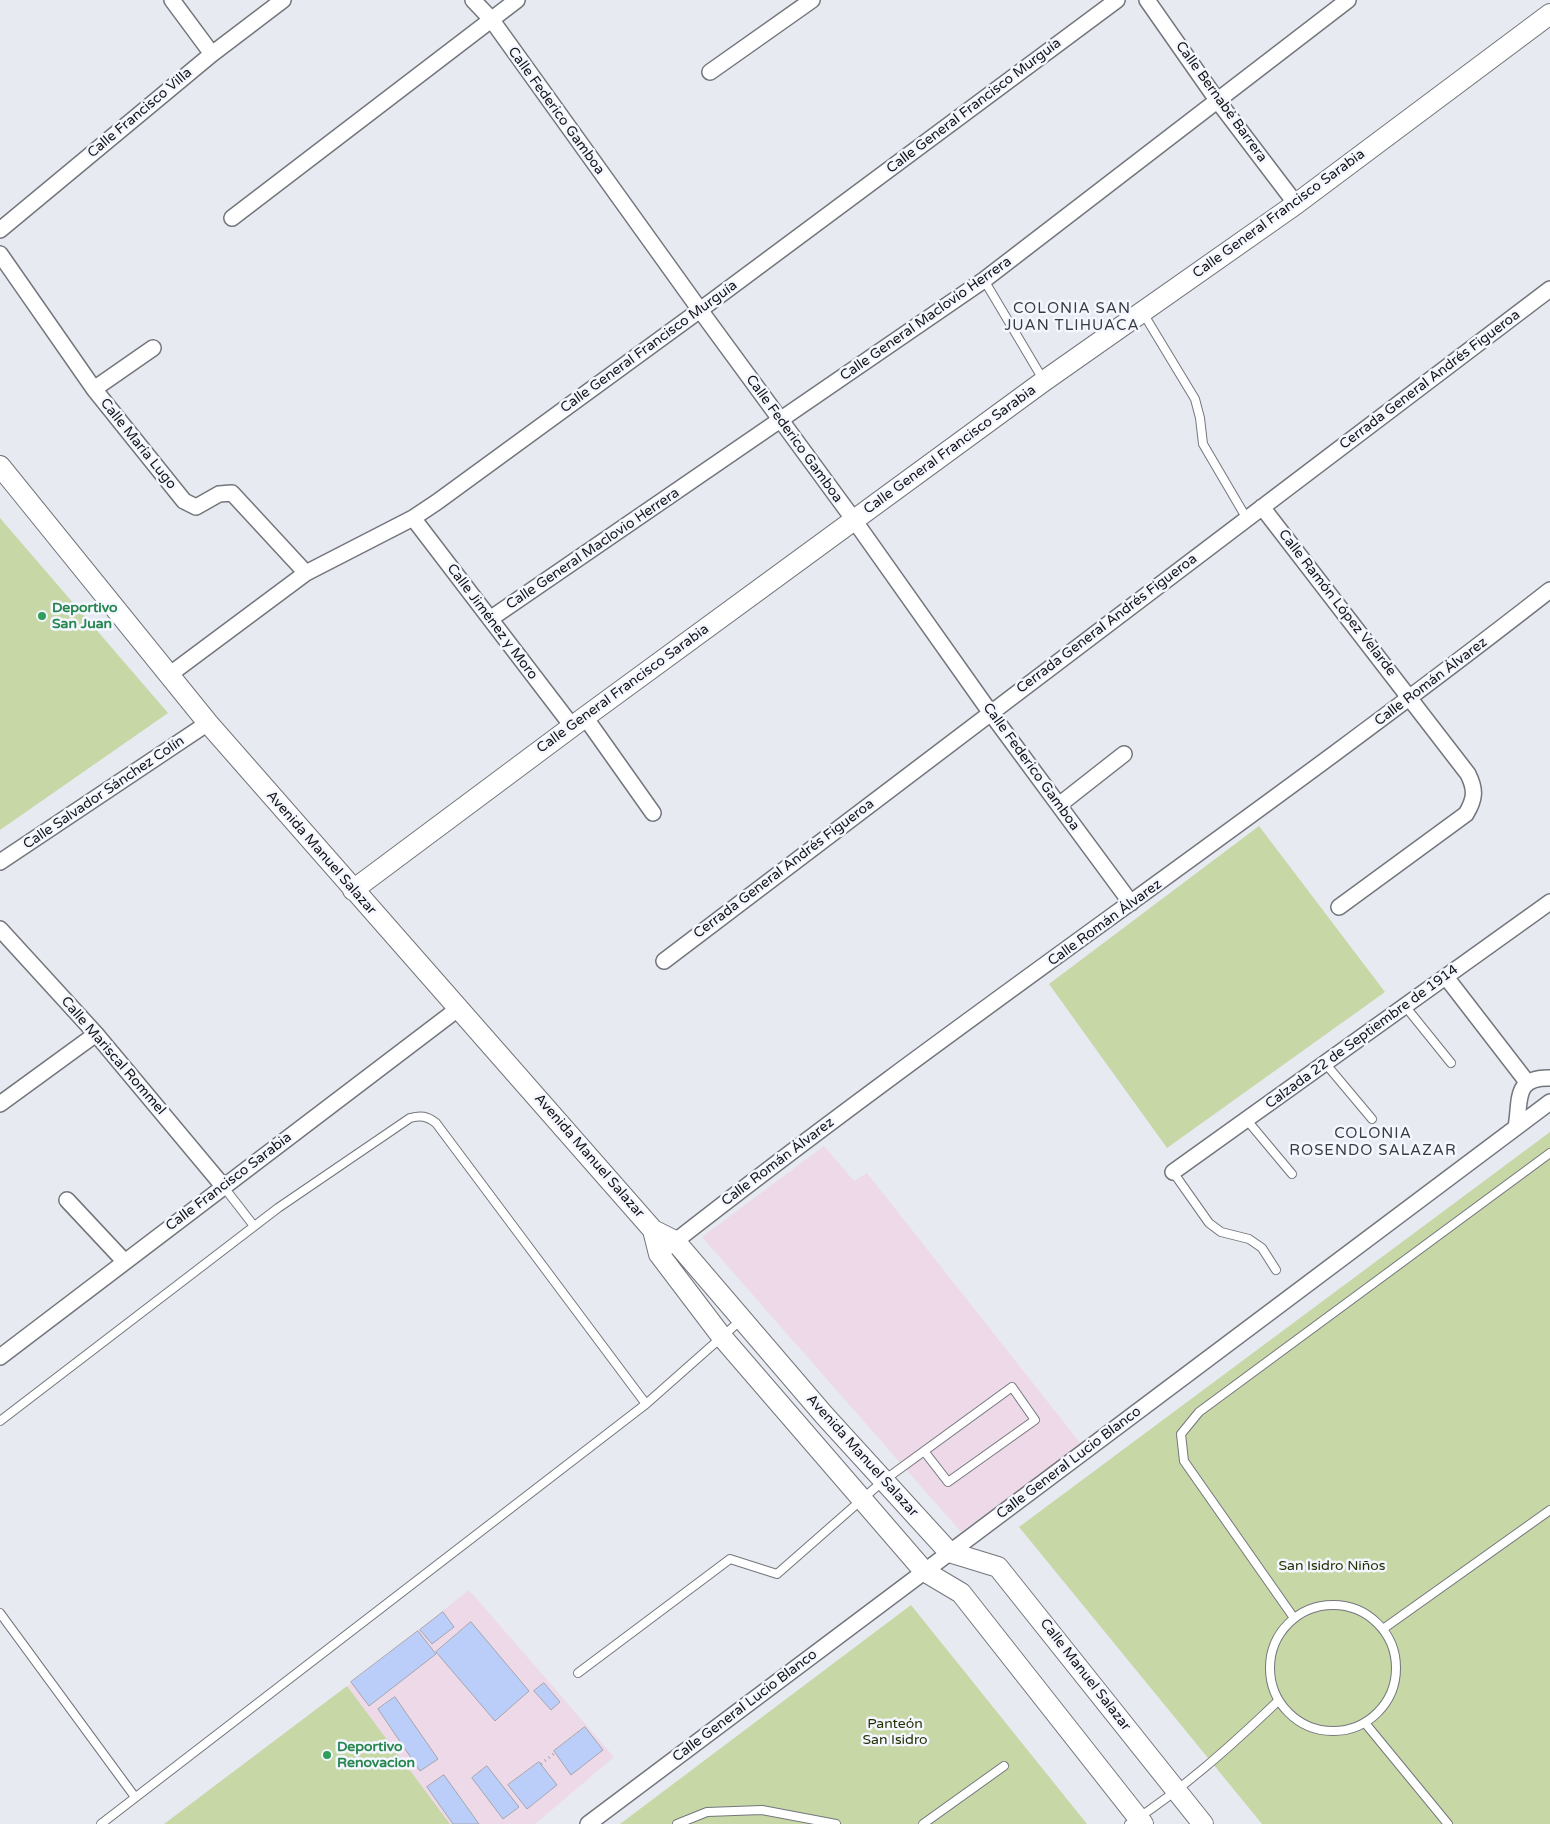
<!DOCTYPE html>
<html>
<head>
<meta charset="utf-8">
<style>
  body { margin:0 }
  canvas { display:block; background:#e7eaf1 }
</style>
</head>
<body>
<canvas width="1550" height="1824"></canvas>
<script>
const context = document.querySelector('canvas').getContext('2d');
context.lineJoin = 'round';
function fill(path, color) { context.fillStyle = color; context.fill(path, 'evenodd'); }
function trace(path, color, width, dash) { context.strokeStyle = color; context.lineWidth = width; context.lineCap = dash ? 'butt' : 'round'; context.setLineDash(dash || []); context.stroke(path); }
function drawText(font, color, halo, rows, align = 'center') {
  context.font = font + ' "Varela Round",sans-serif'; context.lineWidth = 5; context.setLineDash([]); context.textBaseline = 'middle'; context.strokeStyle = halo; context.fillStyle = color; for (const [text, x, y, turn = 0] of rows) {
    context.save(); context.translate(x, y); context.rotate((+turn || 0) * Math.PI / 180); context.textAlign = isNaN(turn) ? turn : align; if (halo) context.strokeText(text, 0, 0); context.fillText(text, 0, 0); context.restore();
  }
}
const education = new Path2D(`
  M 824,1146 L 854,1181 L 867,1173 L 1081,1444 L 961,1532 L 702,1237 Z
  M 469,1590 L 614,1757 L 535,1824 L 450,1824 L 347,1686 Z`);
const green = new Path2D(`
  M 0,518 L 168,713 L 0,830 Z
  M 1259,826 L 1385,992 L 1167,1148 L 1049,984 Z
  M 1550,1132 L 1550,1824 L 1262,1824 L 1019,1527 Z
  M 911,1605 L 1087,1824 L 620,1824 Z
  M 347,1686 L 450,1824 L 164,1824 Z`);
const building = new Path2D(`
  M 443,1612 L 454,1627 L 432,1644 L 420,1630 Z
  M 471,1622 L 529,1691 L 495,1721 L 436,1652 Z
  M 418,1631 L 436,1654 L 369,1706 L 351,1682 Z
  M 544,1683 L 560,1702 L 551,1710 L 534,1691 Z
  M 395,1697 L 438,1759 L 420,1771 L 378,1709 Z
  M 585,1727 L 603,1750 L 571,1775 L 554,1751 Z
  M 539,1762 L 557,1785 L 527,1809 L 508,1785 Z
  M 487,1766 L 519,1807 L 503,1819 L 472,1778 Z
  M 444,1775 L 479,1824 L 453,1824 L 427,1787 Z`);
const path = new Path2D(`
  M 541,1764 L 555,1753`);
const service = new Path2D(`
  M 984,280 L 1044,381
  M 1143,313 L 1195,399 L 1200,418 L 1203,444 L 1247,519
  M 1405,1006 L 1451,1063
  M 1325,1063 L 1372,1119
  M 1246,1119 L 1292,1174
  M 1173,1172 L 1209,1223 L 1221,1232 L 1249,1239 L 1262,1248 L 1276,1270
  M 223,1186 L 254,1226
  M 0,1421 L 278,1208 L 410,1118 C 421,1115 427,1116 436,1123 L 646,1404
  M1270 1668a63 63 0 1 1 126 0a63 63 0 1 1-126 0Z
  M 0,1613 L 135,1797
  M 1294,1618 L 1184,1461 L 1181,1434 L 1199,1412 L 1550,1153
  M 1383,1629 L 1550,1510
  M 578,1673 L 730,1559 L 777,1574 L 883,1481 L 1012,1387 L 1035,1420 L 948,1482 L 924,1451
  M 1365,1723 L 1448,1824
  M 101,1824 L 646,1404 L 741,1320
  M 677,1824 L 707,1812 L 762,1810 L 836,1824
  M 923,1824 L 1004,1766
  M 1129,1824 C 1183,1789 1231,1746 1278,1701`);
const minor = new Path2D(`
  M 172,0 L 212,54
  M 473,0 L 491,19 L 700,310 L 854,520 L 990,712 L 1131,903
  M 1147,0 L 1217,100 L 1296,204
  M 710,72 L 812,0
  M 232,218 L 517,0
  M 0,230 L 212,54 L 283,0
  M 0,254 L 94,389 L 184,501 L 196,507 L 219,494 L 232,493 L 306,573
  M 94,389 L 153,348
  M 1262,507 L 1468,774 C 1476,790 1475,799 1466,814 L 1339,907
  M 413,518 L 572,726
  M 490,619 L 984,280 L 1348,0
  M 169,675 L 306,573 L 413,518 L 437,502 L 700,310 L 1117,0
  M 585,717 L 653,813
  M 1059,805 L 1124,754
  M 0,862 L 208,723
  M 0,929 L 96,1034 L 223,1186
  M 664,961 L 1550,289
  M 1446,977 L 1527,1082
  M 0,1104 L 96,1034
  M 1516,1127 C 1521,1101 1513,1077 1550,1078
  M 1173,1172 L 1550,902
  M 67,1200 L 125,1262
  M 668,1247 C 956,1021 1261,816 1550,590
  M 0,1357 L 459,1008
  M 588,1824 L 1550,1102`);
const tertiary = new Path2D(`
  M 0,466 L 208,723 L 653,1230 L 675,1241 L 824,1415 L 949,1552 L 998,1567 L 1203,1824
  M 353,890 L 585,717 L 1044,381 L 1296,204 L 1550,14
  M 653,1230 L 659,1254 L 722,1337 L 924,1571 L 961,1593 L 1143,1824`);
const markers = [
  [42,616,5,"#2e9e5b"],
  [327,1755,5,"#2e9e5b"]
];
const streetNames = [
  ["Calle Bernabé Barrera",1221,102,54],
  ["Calle General Francisco Murguía",974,106,-37],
  ["Calle Federico Gamboa",556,111,54],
  ["Calle Francisco Villa",140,113,-40],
  ["Calle General Francisco Sarabia",1279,214,-36],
  ["Calle General Maclovio Herrera",926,319,-35],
  ["Calle General Francisco Murguía",649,347,-36],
  ["Cerrada General Andrés Figueroa",1430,380,-37],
  ["Calle Federico Gamboa",794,439,54],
  ["Calle María Lugo",138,444,51],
  ["Calle General Francisco Sarabia",950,450,-36],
  ["Calle General Maclovio Herrera",593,549,-34],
  ["Calle Ramón López Velarde",1337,603,52],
  ["Calle Jiménez y Moro",492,622,53],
  ["Cerrada General Andrés Figueroa",1107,624,-37],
  ["Calle Román Álvarez",1431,682,-37],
  ["Calle General Francisco Sarabia",623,689,-36],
  ["Calle Federico Gamboa",1031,767,54],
  ["Calle Salvador Sánchez Colín",104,793,-34],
  ["Avenida Manuel Salazar",321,853,49],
  ["Cerrada General Andrés Figueroa",784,869,-37],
  ["Calle Román Álvarez",1105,923,-36],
  ["Calzada 22 de Septiembre de 1914",1362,1037,-36],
  ["Calle Mariscal Rommel",113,1056,49],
  ["Avenida Manuel Salazar",589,1156,49],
  ["Calle Román Álvarez",778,1162,-37],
  ["Calle Francisco Sarabia",229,1182,-37],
  ["Avenida Manuel Salazar",862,1456,48],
  ["Calle General Lucio Blanco",1069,1463,-37],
  ["Calle Manuel Salazar",1085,1675,52],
  ["Calle General Lucio Blanco",745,1706,-37]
];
const leisureNames = [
  ["Deportivo",52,608],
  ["San Juan",52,624],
  ["Deportivo",337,1747],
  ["Renovacion",337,1763]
];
const parkNames = [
  ["San Isidro Niños",1332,1566],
  ["Panteón",895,1724],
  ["San Isidro",895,1740]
];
const neighbourhoodNames = [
  ["COLONIA SAN",1072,309],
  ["JUAN TLIHUACA",1072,326],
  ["COLONIA",1373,1134],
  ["ROSENDO SALAZAR",1373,1151]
];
fill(education, '#edd9e8');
fill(green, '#c7d7a6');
fill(building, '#bbcefa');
trace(building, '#a3a6ad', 1);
trace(service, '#73767c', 10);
trace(minor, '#73767c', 18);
trace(tertiary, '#73767c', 22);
trace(path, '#a4a7ac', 3, [1, 4]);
trace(service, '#fff', 8);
trace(minor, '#fff', 15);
trace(tertiary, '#fff', 20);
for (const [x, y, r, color] of markers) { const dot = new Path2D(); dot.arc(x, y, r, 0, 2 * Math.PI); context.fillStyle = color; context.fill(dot); trace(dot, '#f4f7ff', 2); }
drawText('14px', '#141517', '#f4f7ff', streetNames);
drawText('bold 14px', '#27864d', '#f4f7ff', leisureNames, 'left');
drawText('14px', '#273104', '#f4f7ff', parkNames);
context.letterSpacing = '1px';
drawText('15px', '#383b40', '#f4f7ff', neighbourhoodNames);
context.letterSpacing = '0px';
</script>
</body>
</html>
